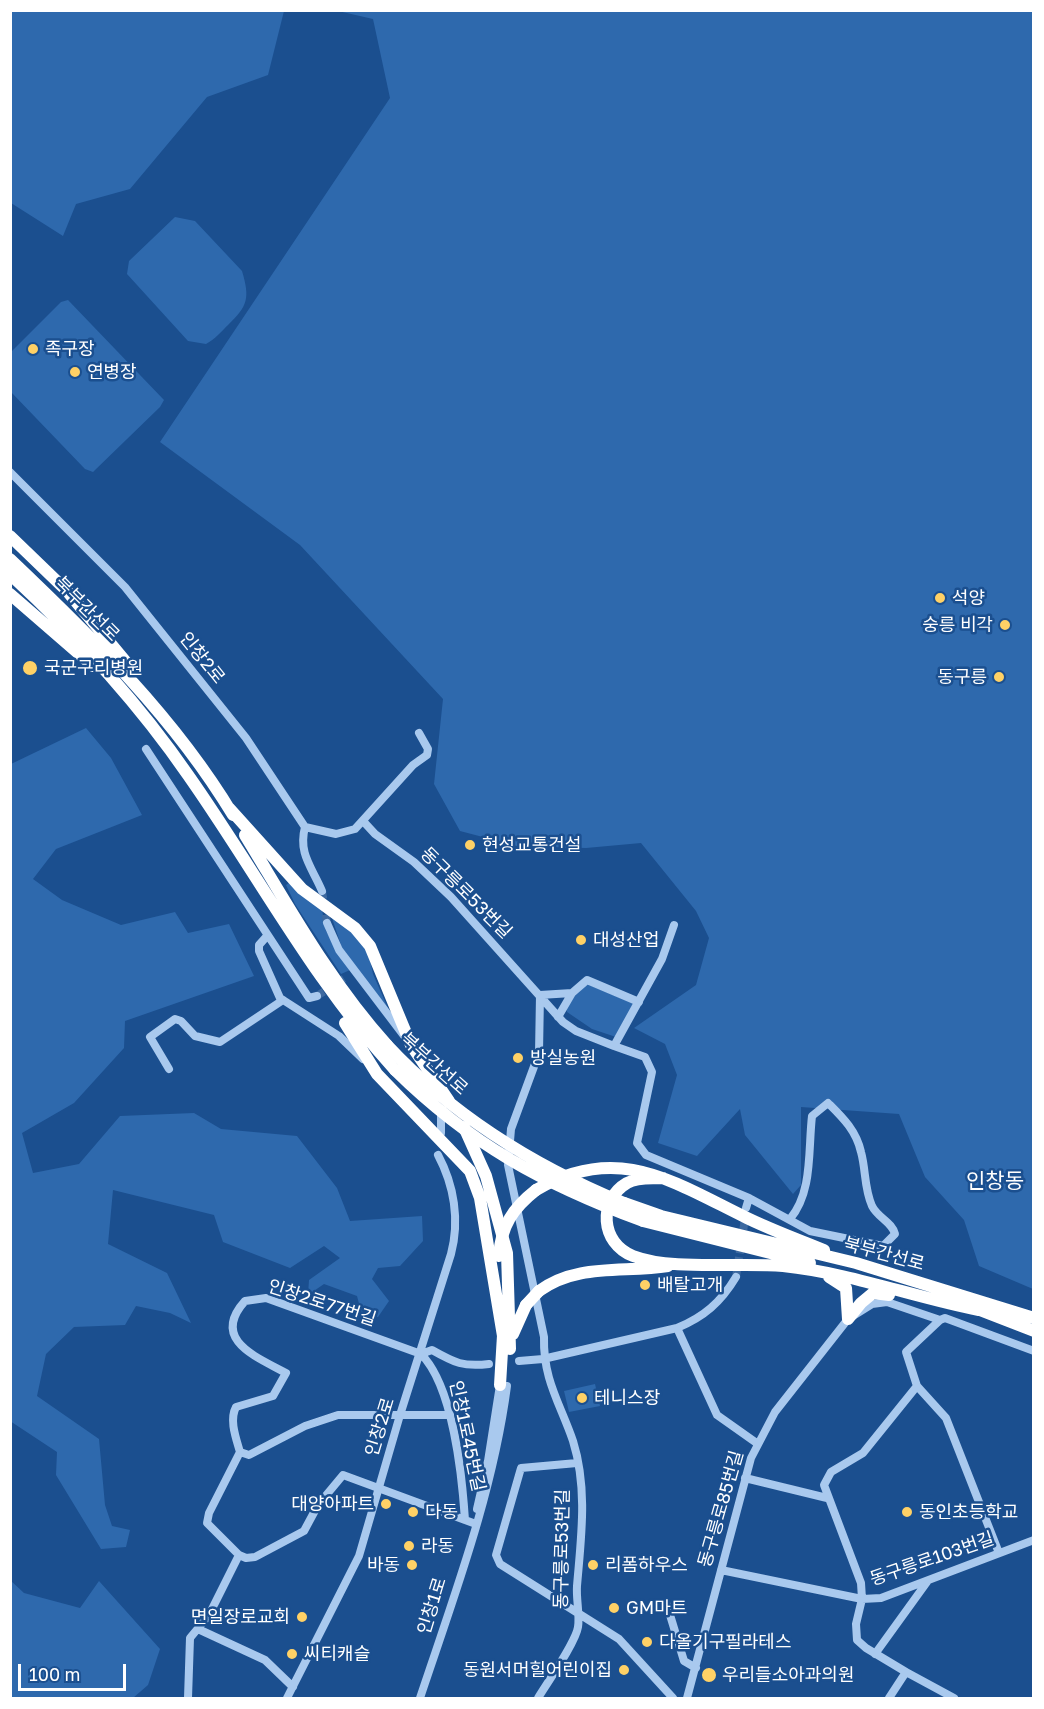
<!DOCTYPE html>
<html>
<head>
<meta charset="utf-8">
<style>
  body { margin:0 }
  #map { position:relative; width:1044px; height:1709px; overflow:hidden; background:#1b4f8f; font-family:"Golos Text",sans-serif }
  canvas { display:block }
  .frame { position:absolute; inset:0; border:12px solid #fff; pointer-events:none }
  .scale { position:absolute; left:18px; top:1664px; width:108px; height:27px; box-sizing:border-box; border:3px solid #fff; border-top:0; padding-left:8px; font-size:18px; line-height:21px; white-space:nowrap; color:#fff; -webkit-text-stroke:4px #1b4f8f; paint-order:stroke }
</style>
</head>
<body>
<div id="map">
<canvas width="1044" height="1709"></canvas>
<div class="frame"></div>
<div class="scale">100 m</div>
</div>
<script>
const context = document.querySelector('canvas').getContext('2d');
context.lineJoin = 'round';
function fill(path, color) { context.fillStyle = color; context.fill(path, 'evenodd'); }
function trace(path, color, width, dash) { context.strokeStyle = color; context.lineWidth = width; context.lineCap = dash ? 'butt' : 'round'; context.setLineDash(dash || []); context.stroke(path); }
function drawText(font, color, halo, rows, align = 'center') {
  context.font = font + ' "Golos Text","Noto Sans KR",sans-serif'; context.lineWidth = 5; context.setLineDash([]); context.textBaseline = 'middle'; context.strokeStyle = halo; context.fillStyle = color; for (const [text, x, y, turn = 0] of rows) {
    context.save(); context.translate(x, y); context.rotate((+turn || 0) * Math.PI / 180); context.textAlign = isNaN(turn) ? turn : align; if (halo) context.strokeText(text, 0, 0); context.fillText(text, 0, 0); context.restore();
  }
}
const green = new Path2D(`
  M 10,11 L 11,10 L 284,11 L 268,75 L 207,97 L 130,189 L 76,204 L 63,236 L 11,203 Z
  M 338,11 L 1033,11 L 1033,1289 L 979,1266 L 964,1220 L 925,1177 L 899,1114 L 801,1107 L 801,1185 L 793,1194 L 745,1135 L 740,1109 L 697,1156 L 658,1143 L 677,1075 L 665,1044 L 634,1028 L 696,985 L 709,938 L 696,911 L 641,843 L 586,848 L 517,846 L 460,831 L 434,784 L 443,699 L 300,545 L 160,442 L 390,98 L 373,19 Z
  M 175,217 L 195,221 L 242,271 C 250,298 248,306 228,325 C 221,332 215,339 206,344 L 188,341 L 127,274 L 129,261 Z
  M 68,300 L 164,400 L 160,407 L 93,472 L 85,469 L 11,392 L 11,352 L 61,302 Z
  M 86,728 L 111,758 L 142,815 L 56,849 L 33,879 L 62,900 L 121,925 L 175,912 L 188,933 L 229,924 L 254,976 L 125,1021 L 124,1048 L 74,1103 L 22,1133 L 33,1173 L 79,1164 L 120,1116 L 194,1113 L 221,1129 L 297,1136 L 337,1188 L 350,1221 L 422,1216 L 423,1241 L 400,1266 L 378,1268 L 372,1279 L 389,1301 L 378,1317 L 362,1315 L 357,1296 L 324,1284 L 308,1295 L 309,1280 L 340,1258 L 324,1246 L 290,1268 L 223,1242 L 214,1215 L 113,1190 L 108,1244 L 167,1273 L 191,1323 L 170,1313 L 136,1306 L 125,1325 L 74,1327 L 46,1354 L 37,1396 L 99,1439 L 105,1505 L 112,1526 L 130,1530 L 126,1547 L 101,1549 L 56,1475 L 57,1452 L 10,1421 L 11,764 Z
  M 289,883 L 322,910 L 326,931 L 350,970 L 341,974 L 295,904 L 286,885 Z
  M 332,918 L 345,925 L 368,951 L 373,974 L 390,1013 L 342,948 Z
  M 584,983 L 635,1004 L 616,1037 L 592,1029 L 567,1012 L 566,1006 Z
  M 595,1384 L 600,1406 L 569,1412 L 564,1391 Z
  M 10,1580 L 24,1593 L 80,1608 L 99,1581 L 160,1649 L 148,1685 L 133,1698 L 11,1698 Z`);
const minorTunnel = new Path2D(`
  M 322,891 L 327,923
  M 317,996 L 345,978
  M 736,1277 L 746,1212`);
const minor = new Path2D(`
  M 10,472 L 125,587 L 246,738 L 305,827 C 298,854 312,867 322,891
  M 146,749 L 309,998 L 317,996
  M 363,821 L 375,834 L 414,862 L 451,897 L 563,1022 L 576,1031 L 614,1046
  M 305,827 L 336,834 L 355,829 L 413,765 L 427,755 L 428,749 L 419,733
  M 327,923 L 339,950 L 405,1037
  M 674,925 L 662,959 L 614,1046 L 645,1057 L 652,1072 L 637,1143 L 646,1155 L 749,1198 L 746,1208
  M 267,936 L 259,945 L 259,951 L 280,998 L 339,1036 L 363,1059
  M 558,1017 L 572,993
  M 169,1069 L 150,1037 L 175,1019 L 181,1021 L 195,1036 L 220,1042 L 283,1000
  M 441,1133 L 441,1110
  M 749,1198 L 810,1231 L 883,1246 L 895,1234 C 892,1222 878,1218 872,1206 C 864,1188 866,1170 861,1152 C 856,1130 842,1117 828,1103 L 812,1116 C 808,1150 813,1192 790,1219
  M 677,1328 L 717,1415 L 758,1444
  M 421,1354 L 432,1350 C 455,1363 463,1367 489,1364
  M 519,1361 L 543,1359 L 677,1328 C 704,1317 721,1302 736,1277
  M 917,1386 L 946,1418 L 999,1553
  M 240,1452 C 236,1438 229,1420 236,1407 L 273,1396 L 286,1373 C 257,1357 210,1340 245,1301 L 266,1298 L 421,1354 C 453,1386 462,1475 465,1520 L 476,1524
  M 240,1452 L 249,1455 L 305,1426 L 338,1415 L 449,1415
  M 577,1463 L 521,1468 L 496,1555 L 500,1564 L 619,1639 L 673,1698
  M 745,1478 L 827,1498
  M 477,1509 L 488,1461 L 500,1385
  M 239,1555 L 246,1558 L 255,1557 L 304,1531 L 318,1505 L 343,1475 L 465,1520
  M 721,1570 L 862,1599 L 861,1583 L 824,1485 L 831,1472 L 863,1453 L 917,1386 L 906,1352 L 940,1320 L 945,1318 L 1034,1351
  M 667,1605 L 684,1661 L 696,1668
  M 198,1629 L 265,1660 L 293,1687
  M 875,1654 L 927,1582
  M 906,1672 L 954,1698
  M 188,1698 L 190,1638 L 209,1615 L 239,1555 L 207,1523 L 209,1513 L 240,1452
  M 287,1698 L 359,1556 L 400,1415 L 451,1254 C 460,1220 454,1185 438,1155
  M 420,1698 C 454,1596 493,1493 507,1386
  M 538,1698 C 547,1683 576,1642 578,1627 C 580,1615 576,1599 577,1586 C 581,1538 588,1489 573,1441 C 560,1403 543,1380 544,1337 L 508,1165 L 511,1129 L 539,1053 L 540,995 L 572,993 L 587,980 L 639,1002
  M 687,1698 L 751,1458 L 775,1412 L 848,1319 L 872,1304 L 887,1302 L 940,1320
  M 889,1698 L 906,1672 L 866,1648 L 857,1640 L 856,1624 L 862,1599 L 881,1598 L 1034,1540`);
const highway = new Path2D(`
  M 10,536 L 67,591 L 131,668
  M 10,559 C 93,638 174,717 233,815
  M 10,574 C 76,635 137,701 188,775 C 257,873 313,980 395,1070
  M 10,594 L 93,666
  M 229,808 L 302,889 L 355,928 L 370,946 L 411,1045 L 449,1101
  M 245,835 C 289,907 330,982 387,1045
  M 345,1023 L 377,1074 L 470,1171 L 480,1198 L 503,1336
  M 464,1127 L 486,1176 L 507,1253 L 510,1349
  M 663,1178 C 651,1179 638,1177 627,1183 C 598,1200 600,1243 633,1256 C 672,1271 738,1262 783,1266 C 850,1273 913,1297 979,1310
  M 536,1190 C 618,1142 673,1182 747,1218 C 772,1230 798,1240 824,1250
  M 624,1203 L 661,1216 L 856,1263 L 1034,1318
  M 643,1221 L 810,1263
  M 829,1277 L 846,1288 L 848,1319
  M 539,1291 C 577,1263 623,1273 668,1266
  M 972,1307 L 1034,1331
  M 848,1319 L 861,1303 L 873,1293 L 889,1295
  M 513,1334 L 526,1305
  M 500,1385 L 503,1335`);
const highwayBridge = new Path2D(`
  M 387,1045 C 453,1116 534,1166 624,1203
  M 395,1070 C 471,1145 544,1184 643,1221
  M 499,1256 C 501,1226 513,1208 536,1190
  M 526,1305 L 539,1291`);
const markers = [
  [33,349,6,"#ffd166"],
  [75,372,6,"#ffd166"],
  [940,598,6,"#ffd166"],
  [1005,625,6,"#ffd166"],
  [30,668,8,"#ffd166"],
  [999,677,6,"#ffd166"],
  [470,845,6,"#ffd166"],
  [581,940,6,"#ffd166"],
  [518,1058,6,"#ffd166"],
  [645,1285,6,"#ffd166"],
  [582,1398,6,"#ffd166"],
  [386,1504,6,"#ffd166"],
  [413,1512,6,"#ffd166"],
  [907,1512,6,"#ffd166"],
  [409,1546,6,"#ffd166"],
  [412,1565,6,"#ffd166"],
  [593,1565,6,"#ffd166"],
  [614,1608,6,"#ffd166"],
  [302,1617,6,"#ffd166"],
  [647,1642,6,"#ffd166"],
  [292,1654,6,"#ffd166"],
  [624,1670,6,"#ffd166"],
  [709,1675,8,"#ffd166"]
];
const poiNames = [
  ["족구장",45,349],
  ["연병장",87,372],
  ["석양",952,598],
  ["숭릉 비각",993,625,"right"],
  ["국군구리병원",44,668],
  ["동구릉",987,677,"right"],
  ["현성교통건설",482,845],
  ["대성산업",593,940],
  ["방실농원",530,1058],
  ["배탈고개",657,1285],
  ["테니스장",594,1398],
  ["대양아파트",374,1504,"right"],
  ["다동",425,1512],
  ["동인초등학교",919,1512],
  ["라동",421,1546],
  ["바동",400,1565,"right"],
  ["리폼하우스",605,1565],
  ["GM마트",626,1608],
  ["면일장로교회",290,1617,"right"],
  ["다올기구필라테스",659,1642],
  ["씨티캐슬",304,1654],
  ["동원서머힐어린이집",612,1670,"right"],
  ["우리들소아과의원",722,1675]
];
const streetNames = [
  ["북부간선로",87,609,45],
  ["인창2로",202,658,51],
  ["동구릉로53번길",466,893,45],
  ["북부간선로",434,1064,42],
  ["북부간선로",884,1254,15],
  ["인창2로77번길",322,1303,18],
  ["인창2로",380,1427,-73],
  ["인창1로45번길",467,1436,78],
  ["동구릉로85번길",721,1509,-74],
  ["동구릉로53번길",562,1549,-89],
  ["동구릉로103번길",932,1559,-19],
  ["인창1로",432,1606,-73]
];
const quarterNames = [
  ["인창동",995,1181]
];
fill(green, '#2e69ad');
trace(minorTunnel, '#3d69a0', 8, [8, 4]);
trace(minor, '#a9c9ee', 8);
trace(highway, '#fff', 12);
trace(highwayBridge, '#fff', 12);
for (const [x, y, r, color] of markers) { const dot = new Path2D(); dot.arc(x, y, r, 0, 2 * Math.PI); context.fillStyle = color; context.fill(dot); trace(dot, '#1b4f8f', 2); }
drawText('18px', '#fff', '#1b4f8f', poiNames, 'left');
drawText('18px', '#fff', '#1b4f8f', streetNames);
drawText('21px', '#fff', '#1b4f8f', quarterNames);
</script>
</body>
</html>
